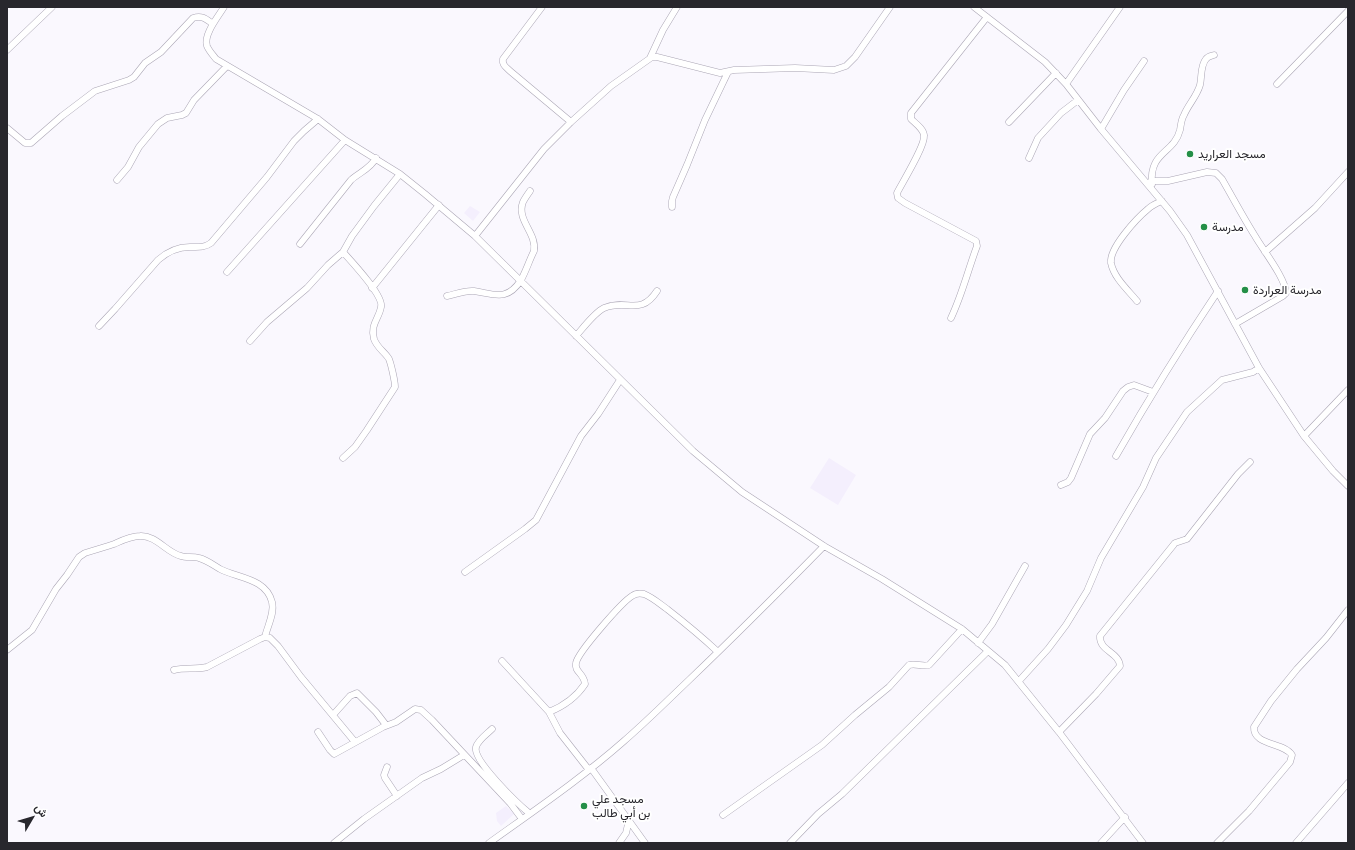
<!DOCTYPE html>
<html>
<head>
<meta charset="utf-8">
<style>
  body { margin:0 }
  #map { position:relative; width:1355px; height:850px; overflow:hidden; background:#faf8fe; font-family:Cabin,Vazirmatn,sans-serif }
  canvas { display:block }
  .frame { position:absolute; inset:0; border:8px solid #28272d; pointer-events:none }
  .north { position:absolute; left:12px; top:798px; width:40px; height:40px; -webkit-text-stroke:3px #fff; paint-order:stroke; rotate:52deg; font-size:11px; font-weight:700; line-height:16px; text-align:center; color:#28272d }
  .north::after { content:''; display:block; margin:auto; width:14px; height:18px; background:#28272d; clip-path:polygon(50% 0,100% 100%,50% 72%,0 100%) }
</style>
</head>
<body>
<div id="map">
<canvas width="1355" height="850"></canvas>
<div class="frame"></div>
<div class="north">ش</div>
</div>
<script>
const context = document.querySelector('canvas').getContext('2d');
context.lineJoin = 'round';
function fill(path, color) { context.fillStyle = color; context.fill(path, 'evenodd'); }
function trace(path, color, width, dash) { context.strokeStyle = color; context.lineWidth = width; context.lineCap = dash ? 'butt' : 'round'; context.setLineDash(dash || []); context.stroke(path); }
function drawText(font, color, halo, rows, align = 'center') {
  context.font = font + ' Cabin,Vazirmatn,sans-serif'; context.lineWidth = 4; context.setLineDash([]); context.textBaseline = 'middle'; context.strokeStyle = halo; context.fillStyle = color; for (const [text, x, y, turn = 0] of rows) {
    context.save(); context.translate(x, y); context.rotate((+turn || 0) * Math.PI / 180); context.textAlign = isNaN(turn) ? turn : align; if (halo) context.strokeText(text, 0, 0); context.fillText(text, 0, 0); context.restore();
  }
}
const built = new Path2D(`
  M 470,206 L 480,212 L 473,221 L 464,213 Z
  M 829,458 L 856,475 L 838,505 L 810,488 Z
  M 506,806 L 514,814 L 501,826 L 497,821 L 496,813 Z`);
const minor = new Path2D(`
  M 224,7 C 218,17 203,35 207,46 C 209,51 213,55 216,59 L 318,119 L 345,140 L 400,174 L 425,194 L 475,236 L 693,451 L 742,492 L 824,546 L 882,579 L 962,629 L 1005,665 L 1059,732 L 1143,843
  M 542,7 L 503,59 C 502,65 506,67 510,71 L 571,122
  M 974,7 L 1045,62 L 1066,84 L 1101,129 L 1170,211 L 1187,235 L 1259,368 L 1304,436 L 1333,471 L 1348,486
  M 7,50 L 52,7
  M 650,58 L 663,30 L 677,7
  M 1066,84 L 1120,7
  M 1277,84 L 1348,11
  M 1009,122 L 1056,73
  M 7,128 L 25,143 L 31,143 L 62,116 L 95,91 L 129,80 L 134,77 L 145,63 L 161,52 L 193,18 C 202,15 206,19 213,24
  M 1101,129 L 1124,90 L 1144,61
  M 1029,158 L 1038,138 L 1061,113 L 1078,100
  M 117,180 L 128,167 L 139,147 L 158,124 L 167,118 L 182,115 L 186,113 L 194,100 L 227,66
  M 1151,181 L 1168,181 L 1207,172 L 1216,173 L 1222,179 C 1233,198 1243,217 1255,236 C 1263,250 1286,279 1286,293 L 1283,296 L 1235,324
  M 1152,184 C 1149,151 1174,154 1180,130 C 1181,125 1181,120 1184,115 C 1188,105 1197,96 1200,85 C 1202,77 1200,66 1206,59 C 1208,56 1211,56 1214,55
  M 672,207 L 672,201 L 673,197 L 687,165 L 705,120 L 728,72
  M 475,236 L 544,149 L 571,122 L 611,86 L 652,57 L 657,57 L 720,73 L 734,70 L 795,68 L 834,70 L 846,66 L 855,57 L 890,7
  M 300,244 L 351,180 C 360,172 370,169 376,158
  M 343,252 C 351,261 384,296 381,307 C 379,319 370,324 374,339 C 377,348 385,352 389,359 C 391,364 395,381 395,387 L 367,430 L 355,447 L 343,458
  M 1265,252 L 1315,208 L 1348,172
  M 227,272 L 345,140
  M 372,288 L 439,205
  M 447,296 C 456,294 466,290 474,291 C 494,294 507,302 521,280 C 526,271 529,261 534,251 C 537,233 516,220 523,202 C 525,198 528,194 530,191
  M 1137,301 C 1128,290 1114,278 1111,263 C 1109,248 1137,218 1148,209 C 1152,205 1157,203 1162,201
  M 951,318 C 962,295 968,270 977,246 L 976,241 L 905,203 L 898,198 L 897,193 C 902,183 925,146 924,136 C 924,129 915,123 911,119 L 911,113 L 987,17
  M 99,326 L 115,309 L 158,260 C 167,252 178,247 190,247 C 198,247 204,248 211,243 L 267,177 L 294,141 L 304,131 L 318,119
  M 576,336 C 583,328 595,312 604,308 C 627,298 640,317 657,291
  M 250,341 L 267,322 L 307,288 L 328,265 L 343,252 L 352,236 L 374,206 L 400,174
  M 1304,436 L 1348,390
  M 1116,456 C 1148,400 1182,345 1218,291
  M 1061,485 L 1068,482 L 1071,478 L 1090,434 L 1105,418 L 1123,391 L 1128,387 L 1134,385 L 1153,392
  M 465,572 L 525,529 L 536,520 L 581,436 L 598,414 L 620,380
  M 978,643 L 992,624 L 1025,566
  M 7,650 L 32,630 L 56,589 L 67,575 L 79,557 L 85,553 C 95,550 105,547 114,544 C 123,540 131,536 140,536 C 156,535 167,553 181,556 C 186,558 193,556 199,558 C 207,560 213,565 220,569 C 237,578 266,578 272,602 C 275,613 267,627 265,637
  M 502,661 L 549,712 L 560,733 L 589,770
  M 174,670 C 185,667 196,670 207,667 L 260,639 L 265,637 L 270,638 L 278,646 L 301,677 L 355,742
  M 1019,681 L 1048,649 L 1066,625 L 1087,591 L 1101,558 L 1143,487 L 1156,458 L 1187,412 L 1222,380 L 1253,372 L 1259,368
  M 549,712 C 564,706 577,696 585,684 C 584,673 574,672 576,663 C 578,652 622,602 632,596 C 636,593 640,593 644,594 C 652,597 660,604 667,609 C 685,623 702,637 718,652
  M 333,715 L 350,696 L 357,693 L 376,712 L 386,725
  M 492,729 C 487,734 478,740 476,747 C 472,760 518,804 529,813
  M 318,732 L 330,750 L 334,754 L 383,727 L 396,722 L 415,709 L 421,710 L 432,720 L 510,803 L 522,819
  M 1059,732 L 1096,694 L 1120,666 C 1119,652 1099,651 1100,636 L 1175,543 L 1187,539 L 1238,474 L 1250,462
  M 387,767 L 384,775 L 385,778 L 397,796
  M 591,768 L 645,843
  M 723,815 L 822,745 L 855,715 L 889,687 L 909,665 C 916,663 922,667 929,665 L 962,629
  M 334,843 L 364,819 L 422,778 L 441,769 L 464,755
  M 489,843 C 535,810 582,778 624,741 C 646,722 667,701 688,681 C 734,637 779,592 824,546
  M 619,843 L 626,833 L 629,820
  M 790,843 L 818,814 L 842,794 L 988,651
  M 1101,843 L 1125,817
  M 1217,843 L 1249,811 L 1290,762 L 1292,755 C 1284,742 1253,746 1254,727 L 1271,701 L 1297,669 L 1326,638 L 1348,610
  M 1296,843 L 1348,783`);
const markers = [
  [1190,154,4,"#248f47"],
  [1204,227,4,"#248f47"],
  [1245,290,4,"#248f47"],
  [584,806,4,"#248f47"]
];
const poiNames = [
  ["مسجد العراريد",1198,154],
  ["مدرسة",1212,227],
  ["مدرسة العراردة",1253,290],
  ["مسجد علي",592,799],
  ["بن أبي طالب",592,813]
];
fill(built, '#f4effd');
trace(minor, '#aaa5b4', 7);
trace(minor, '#fff', 6);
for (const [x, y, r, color] of markers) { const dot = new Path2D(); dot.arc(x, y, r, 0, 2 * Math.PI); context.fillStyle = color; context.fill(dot); trace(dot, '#fff', 1.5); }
drawText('12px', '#28272d', '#fff', poiNames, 'left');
</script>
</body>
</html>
